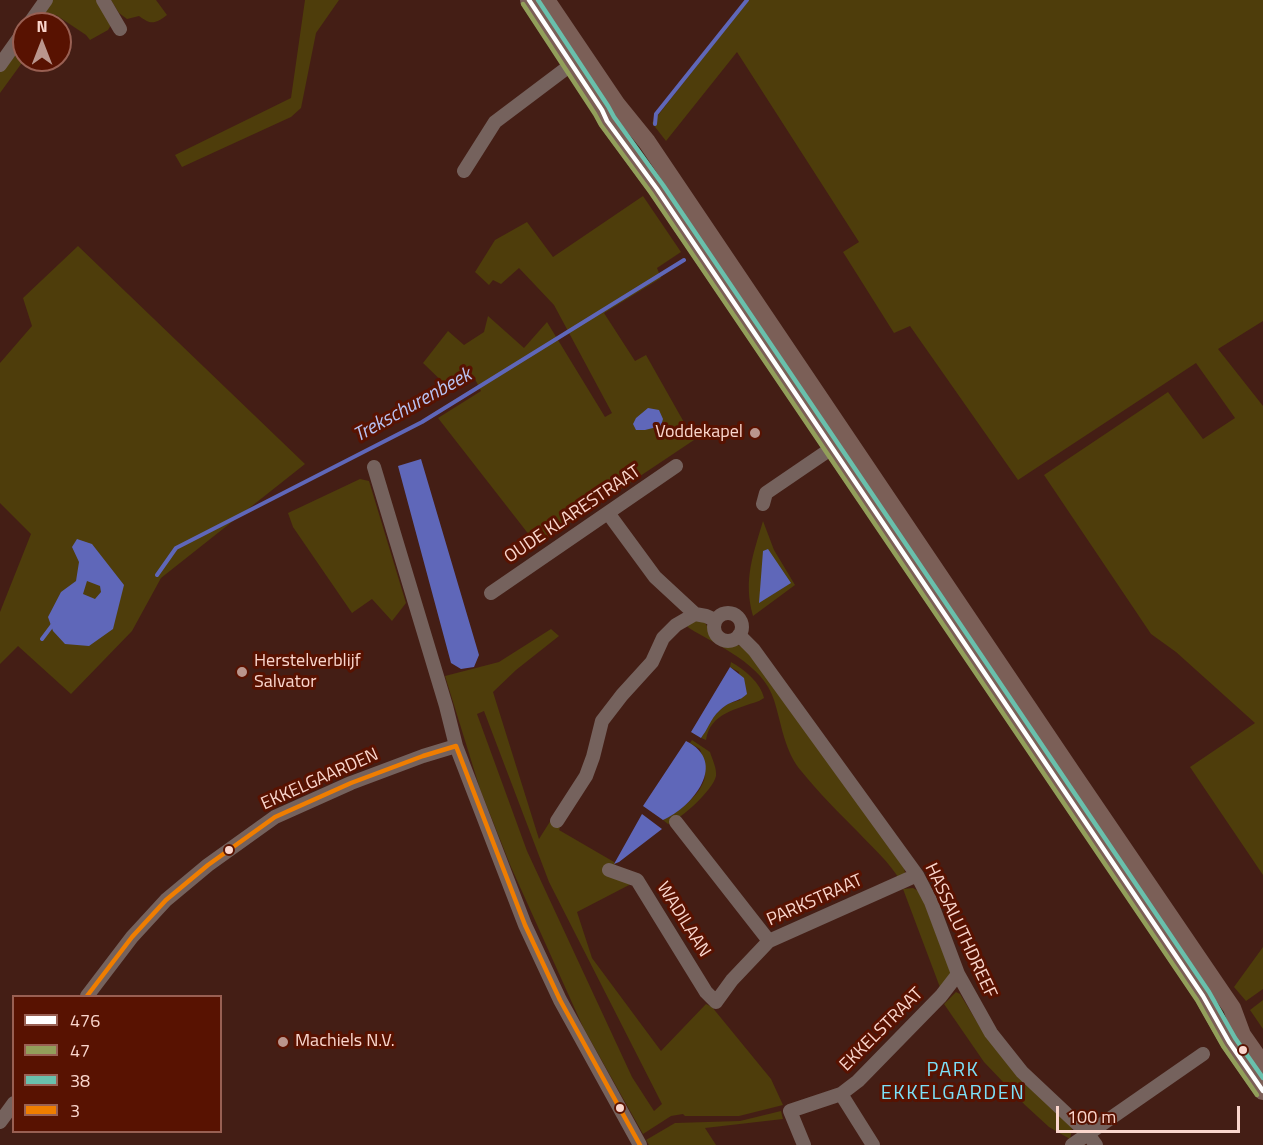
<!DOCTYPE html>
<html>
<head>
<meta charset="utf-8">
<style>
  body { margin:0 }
  #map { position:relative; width:1263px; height:1145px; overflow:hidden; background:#441e15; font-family:"Titillium Web",sans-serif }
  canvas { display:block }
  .legend { position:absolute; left:12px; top:995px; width:210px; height:138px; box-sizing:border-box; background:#581201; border:2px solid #996053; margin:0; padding:8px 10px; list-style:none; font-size:18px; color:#fad6cd }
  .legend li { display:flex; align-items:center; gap:12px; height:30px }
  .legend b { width:30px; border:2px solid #996053 }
  .north { position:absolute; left:12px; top:12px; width:60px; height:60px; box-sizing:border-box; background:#581201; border:2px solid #996053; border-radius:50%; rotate:0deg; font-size:16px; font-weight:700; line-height:24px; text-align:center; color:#fad6cd }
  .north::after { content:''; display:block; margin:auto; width:21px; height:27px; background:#ba968d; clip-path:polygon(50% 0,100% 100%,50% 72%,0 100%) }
  .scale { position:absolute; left:1056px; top:1106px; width:184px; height:27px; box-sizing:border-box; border:3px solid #fad6cd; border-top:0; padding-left:8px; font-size:18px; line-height:21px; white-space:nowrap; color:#fad6cd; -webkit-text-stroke:4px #581201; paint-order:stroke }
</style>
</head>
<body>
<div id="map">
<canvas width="1263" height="1145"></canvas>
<ul class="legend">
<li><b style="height:8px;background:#fff"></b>476</li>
<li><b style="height:8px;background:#929f5a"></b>47</li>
<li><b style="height:8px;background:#69c0ac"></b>38</li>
<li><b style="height:8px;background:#ef7d00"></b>3</li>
</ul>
<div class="north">N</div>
<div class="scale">100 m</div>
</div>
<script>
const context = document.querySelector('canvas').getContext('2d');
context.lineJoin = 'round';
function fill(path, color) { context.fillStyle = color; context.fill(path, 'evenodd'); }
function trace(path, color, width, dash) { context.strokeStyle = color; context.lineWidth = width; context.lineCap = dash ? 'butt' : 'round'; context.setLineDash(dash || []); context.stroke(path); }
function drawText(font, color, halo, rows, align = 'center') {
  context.font = font + ' "Titillium Web",sans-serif'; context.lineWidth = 6; context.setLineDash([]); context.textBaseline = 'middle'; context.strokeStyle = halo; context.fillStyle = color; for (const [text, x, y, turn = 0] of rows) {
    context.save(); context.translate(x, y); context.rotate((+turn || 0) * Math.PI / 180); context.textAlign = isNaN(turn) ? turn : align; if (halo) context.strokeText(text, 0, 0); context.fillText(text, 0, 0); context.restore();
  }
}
const green = new Path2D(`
  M 50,0 L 96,0 L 111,25 L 108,30 L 90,40 L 86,35 L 56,15 L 50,24 L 33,24 Z
  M 111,0 L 156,0 L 167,15 C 155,24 151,25 139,16 L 127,19 L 119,13 Z
  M 305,0 L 339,0 L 316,33 L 301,108 L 291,117 L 182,167 L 175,155 L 291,98 Z
  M 748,0 L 1263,0 L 1263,321 L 1218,349 L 1263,406 L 1263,875 L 1190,767 L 1255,723 L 1176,652 L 1151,634 L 1044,475 L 1168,392 L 1203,439 L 1235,418 L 1196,363 L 1018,480 L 910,326 L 894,333 L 843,252 L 859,242 L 737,52 L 666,141 L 652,123 Z
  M 24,37 L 24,60 L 0,93 L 0,72 Z
  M 643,196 L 681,252 L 657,268 L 661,278 L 604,313 L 635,361 L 646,355 L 694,440 L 537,545 L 438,418 L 481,391 L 475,379 L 453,392 L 423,363 L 448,331 L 464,345 L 484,332 L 488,316 L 524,348 L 547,322 L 605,417 L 612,413 L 554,305 L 519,268 L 501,284 L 493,280 L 489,285 L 475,272 L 495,240 L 527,222 L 553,257 Z
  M 78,246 L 305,464 L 161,578 L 132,631 L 71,694 L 18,646 L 0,664 L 0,612 L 31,534 L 0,503 L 0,363 L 32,326 L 23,298 Z
  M 360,479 L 369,481 L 406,603 L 392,621 L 372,599 L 352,613 L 293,527 L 288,513 Z
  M 763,521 L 774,550 L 795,585 L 753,616 C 743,580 753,555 763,521 Z
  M 692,620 L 704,621 L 716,641 L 738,645 L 744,648 L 761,666 L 904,867 L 905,873 L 900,880 C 889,862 873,848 858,832 C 839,813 819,793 802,772 C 784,751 782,725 774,700 C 763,664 718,646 689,628 L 686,625 Z
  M 551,629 L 559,636 L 516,670 L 493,692 L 539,839 L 551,820 L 561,825 L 559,830 L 614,862 L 615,865 L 611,875 L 631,884 L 577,912 L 592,958 L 661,1051 L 706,1004 L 712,1007 L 771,1079 L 783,1105 L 739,1116 L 685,1116 L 683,1114 L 671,1116 L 643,1134 L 583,1027 L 511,867 L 480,789 L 445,676 L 499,662 ZM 484,711 L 549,882 L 662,1104 L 654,1111 L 632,1077 L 527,851 L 477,714 Z
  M 731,662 C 744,669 761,683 764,698 L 759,701 C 737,709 710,713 706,740 L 701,738 L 712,717 L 727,704 L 740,700 L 739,672 L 730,667 Z
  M 692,740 L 710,752 C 712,759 717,768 716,776 C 713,790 681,819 668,824 L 663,820 C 678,813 706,791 705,773 C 705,765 702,756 700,749 L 690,743 Z
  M 913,888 L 920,892 L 951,973 L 941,990 L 903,889 Z
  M 1263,947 L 1263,989 L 1246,1001 L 1234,987 Z
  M 956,992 L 960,994 L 980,1027 L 1067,1121 L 1072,1129 L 1070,1139 L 1049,1127 L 1025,1105 L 984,1062 L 944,1004 Z
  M 1263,1000 L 1263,1029 L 1250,1010 Z
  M 781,1111 L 783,1119 L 705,1128 L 716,1145 L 649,1145 L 646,1140 L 675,1123 L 740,1121 Z`);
const water = new Path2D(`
  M 648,408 L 659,410 L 663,419 L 661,426 L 645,430 L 636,430 L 633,424 L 636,418 Z
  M 421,459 L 479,655 L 474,667 L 461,669 L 451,663 L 398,466 Z
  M 77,539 L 92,544 L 124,585 L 113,629 L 89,646 L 65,644 L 53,631 L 48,617 L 61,592 L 76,581 L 79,562 L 72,547 ZM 87,581 L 100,586 L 101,592 L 95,599 L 83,594 Z
  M 768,549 L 791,583 L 759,603 L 763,551 Z
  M 730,667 L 744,678 L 747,694 C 740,701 732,701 725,706 C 710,717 711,725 701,738 L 691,732 Z
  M 686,741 C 729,762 693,807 663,820 L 643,806 Z
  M 642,814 L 662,829 L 619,862 L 614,864 Z`);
const stream = new Path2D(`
  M 655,124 L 656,114 L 747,0
  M 157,575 L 176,548 L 422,422 L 684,260
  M 42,639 L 54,623`);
const minor = new Path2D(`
  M 103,0 L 120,29
  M 29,24 L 46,0
  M 0,65 L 24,31
  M 464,171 L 495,122 L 572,64
  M 374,467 L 446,706 L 456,746 L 525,925 L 560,1000 L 640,1145
  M 763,504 L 766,493 L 832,448
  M 608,513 L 655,577 L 695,614
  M 491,593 L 676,466
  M714 627a14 14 0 1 1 28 0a14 14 0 1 1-28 0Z
  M 739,635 L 754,650 L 917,875 L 931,902 L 958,974 L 991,1033 L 1022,1072 L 1088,1134 L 1096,1145
  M 557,821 L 586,776 L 593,757 L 602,721 L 622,695 L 652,662 L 663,638 L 676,625 L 695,614 L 706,616 L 715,620
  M 676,822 L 769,941
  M 609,870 L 637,880 L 706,992 L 716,1002 L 732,980 L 769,941 L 917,875
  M 87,996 L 132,937 L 166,900 L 208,865 L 275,817 L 351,783 L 423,756 L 456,746
  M 841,1094 L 873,1145
  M 0,1122 L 14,1103
  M 804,1145 L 790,1111 L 841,1094 L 858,1081 L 941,996 L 958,974
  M 1072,1145 L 1203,1054`);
const major = new Path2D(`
  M 529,0 L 602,110 L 607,121 L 657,189 L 1120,873 L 1203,996 L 1229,1042 L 1263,1091
  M 546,0 L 617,105 L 647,142 L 1072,773 L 1221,992 L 1232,1008 L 1242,1035 L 1263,1065`);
const bus1 = new Path2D(`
  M 529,0 L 602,110 L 607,121 L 657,189 L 1203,996 L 1229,1042 L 1263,1091`);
const bus2 = new Path2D(`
  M 523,4 L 595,114 L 601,125 L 651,193 L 1197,1000 L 1223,1046 L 1257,1095`);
const bus3 = new Path2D(`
  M 538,0 L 608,106 L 614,117 L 663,185 L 1209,992 L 1235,1038 L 1263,1078`);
const bus4 = new Path2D(`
  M 456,746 L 525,925 L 560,1000 L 640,1145
  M 87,996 L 132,937 L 166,900 L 208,865 L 275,817 L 351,783 L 423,756 L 456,746`);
const markers = [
  [755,433,6,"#ba968d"],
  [242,672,6,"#ba968d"],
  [229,850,5,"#fad6cd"],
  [283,1042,6,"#ba968d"],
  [1243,1050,5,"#fad6cd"],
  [620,1108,5,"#fad6cd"]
];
const poiNames = [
  ["Voddekapel",743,433,"right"],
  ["Herstelverblijf",254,662],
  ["Salvator",254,683],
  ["Machiels N.V.",295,1042]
];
const streetNames = [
  ["OUDE KLARESTRAAT",573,515,-34],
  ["EKKELGAARDEN",320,780,-24],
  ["PARKSTRAAT",815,901,-24],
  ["WADILAAN",683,920,58],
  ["HASSALUTHDREEF",960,931,65],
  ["EKKELSTRAAT",882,1030,-45]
];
const waterNames = [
  ["Trekschurenbeek",413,406,-29]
];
const neighbourhoodNames = [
  ["PARK",953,1071],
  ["EKKELGARDEN",953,1094]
];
fill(green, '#4e3d0b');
fill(water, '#5f67b9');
trace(stream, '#5f67b9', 4);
trace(minor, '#75625d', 14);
trace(major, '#7b5f57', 18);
trace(bus1, '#fff', 4.5);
trace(bus2, '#929f5a', 4.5);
trace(bus3, '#69c0ac', 4.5);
trace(bus4, '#ef7d00', 4.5);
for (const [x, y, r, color] of markers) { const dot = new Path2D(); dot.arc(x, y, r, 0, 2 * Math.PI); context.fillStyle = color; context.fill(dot); trace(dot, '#581201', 2); }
drawText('18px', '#fad6cd', '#581201', poiNames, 'left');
drawText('18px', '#fad6cd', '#581201', streetNames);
drawText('italic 20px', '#b8c2f1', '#581201', waterNames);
context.letterSpacing = '1.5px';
drawText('20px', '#7ce1f9', '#581201', neighbourhoodNames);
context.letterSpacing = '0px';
</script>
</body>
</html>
